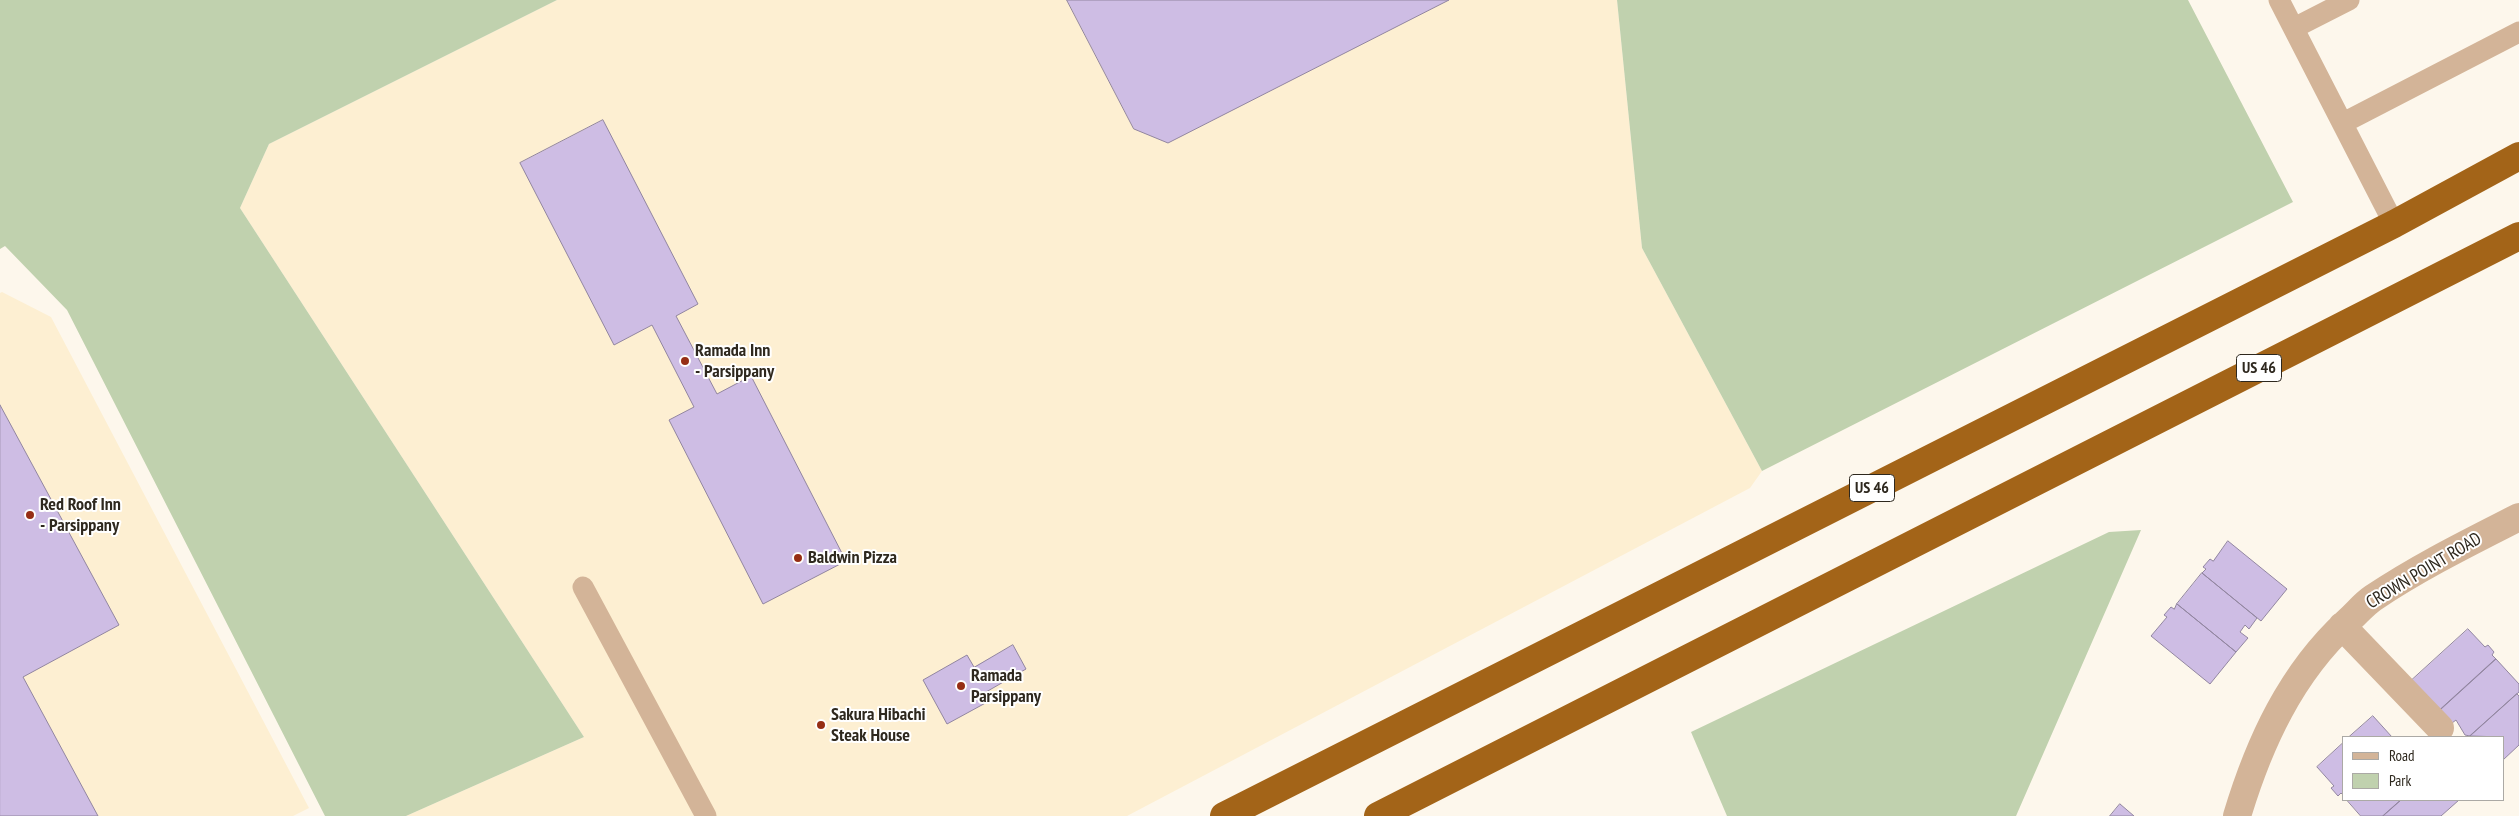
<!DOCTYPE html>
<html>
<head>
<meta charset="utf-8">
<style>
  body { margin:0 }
  #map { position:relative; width:2519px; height:816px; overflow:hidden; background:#fdf7ec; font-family:"PT Sans Narrow",sans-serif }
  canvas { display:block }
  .legend { position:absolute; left:2342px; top:736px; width:162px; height:65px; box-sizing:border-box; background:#fff; border:1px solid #aba9a5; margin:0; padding:6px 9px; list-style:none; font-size:15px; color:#2e281e }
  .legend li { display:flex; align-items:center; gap:10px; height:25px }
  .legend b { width:25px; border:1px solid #aba9a5 }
</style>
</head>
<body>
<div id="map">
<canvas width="2519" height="816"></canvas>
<ul class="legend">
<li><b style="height:6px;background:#d3b498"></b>Road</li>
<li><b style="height:14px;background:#c0d1ae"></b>Park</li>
</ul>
</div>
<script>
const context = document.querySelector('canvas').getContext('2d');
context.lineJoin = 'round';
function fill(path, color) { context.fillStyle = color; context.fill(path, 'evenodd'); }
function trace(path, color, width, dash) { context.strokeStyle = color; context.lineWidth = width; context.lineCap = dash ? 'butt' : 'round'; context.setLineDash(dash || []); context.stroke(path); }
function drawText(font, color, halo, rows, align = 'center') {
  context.font = font + ' "PT Sans Narrow",sans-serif'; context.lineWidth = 4; context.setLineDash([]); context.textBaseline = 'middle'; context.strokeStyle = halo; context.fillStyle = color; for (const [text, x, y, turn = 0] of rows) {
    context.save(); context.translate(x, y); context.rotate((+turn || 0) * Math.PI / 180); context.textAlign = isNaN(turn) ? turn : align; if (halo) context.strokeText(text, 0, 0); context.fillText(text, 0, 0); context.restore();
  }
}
const built = new Path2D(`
  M 557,0 L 1617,0 L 1642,248 L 1762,471 L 1750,488 L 1127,816 L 406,816 L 584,737 L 240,208 L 269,144 Z
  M 2,292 L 51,317 L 309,808 L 293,816 L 0,816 L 0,293 Z`);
const green = new Path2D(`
  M 0,0 L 557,0 L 269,144 L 240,208 L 584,737 L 406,816 L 325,816 L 67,310 L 5,246 L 0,249 Z
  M 1617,0 L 2188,0 L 2293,202 L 1762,471 L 1642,248 Z
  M 2141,530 L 2016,816 L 1727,816 L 1691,732 L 2109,532 Z`);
const building = new Path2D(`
  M 1067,0 L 1449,0 L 1168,143 L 1134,129 Z
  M 603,120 L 698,304 L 676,316 L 717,394 L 751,376 L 846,561 L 763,604 L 669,420 L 694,407 L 652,325 L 614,345 L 520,163 Z
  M 0,405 L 119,625 L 23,677 L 98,816 L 0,816 Z
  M 2228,541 L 2287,589 L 2261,621 L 2202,573 L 2206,569 L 2203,567 L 2210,559 L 2213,561 Z
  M 2202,573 L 2257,618 L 2249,629 L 2245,625 L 2240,632 L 2248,638 L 2236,652 L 2177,604 Z
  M 2177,604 L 2236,652 L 2210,684 L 2151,636 L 2167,617 L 2164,615 L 2171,607 L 2174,609 Z
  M 2468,629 L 2485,647 L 2488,645 L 2494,652 L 2492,655 L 2496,659 L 2440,710 L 2412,680 Z
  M 1013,645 L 1026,669 L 986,692 L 991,700 L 947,724 L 923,680 L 967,655 L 974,667 Z
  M 2496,659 L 2519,684 L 2519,692 L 2470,736 L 2465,735 L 2456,720 L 2452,723 L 2440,710 Z
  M 2517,694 L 2519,696 L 2519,745 L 2503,760 L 2503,737 L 2470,736 Z
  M 2373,716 L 2392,737 L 2349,737 Z
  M 2343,743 L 2343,795 L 2341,793 L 2338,796 L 2331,788 L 2334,786 L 2317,767 Z
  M 2347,800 L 2401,800 L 2383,816 L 2361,816 Z
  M 2401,800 L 2459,800 L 2441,816 L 2383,816 Z
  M 2120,804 L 2134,816 L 2110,816 Z`);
const lane = new Path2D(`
  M 2279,0 L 2394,224
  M 2294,28 L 2349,0
  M 2343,123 L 2519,32
  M 583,587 L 706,816`);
const street = new Path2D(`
  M 2342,626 L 2440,728
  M 2237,816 C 2259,743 2291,673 2348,621 C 2356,614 2364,604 2373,598 C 2419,567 2470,542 2519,517`);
const highway = new Path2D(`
  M 1224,816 L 2394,224 L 2519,156
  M 1378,816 L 2519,236`);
const markers = [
  [685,361,5,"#962e15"],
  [30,515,5,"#962e15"],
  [798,558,5,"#962e15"],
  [961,686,5,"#962e15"],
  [821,725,5,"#962e15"]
];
const shields = [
  [2259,368,45],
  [1872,488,45]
];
const shieldNames = [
  ["US 46",2259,368],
  ["US 46",1872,488]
];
const poiNames = [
  ["Ramada Inn",695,351],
  ["- Parsippany",695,372],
  ["Red Roof Inn",40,505],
  ["- Parsippany",40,526],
  ["Baldwin Pizza",808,558],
  ["Ramada",971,676],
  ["Parsippany",971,697],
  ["Sakura Hibachi",831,715],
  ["Steak House",831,736]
];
const streetNames = [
  ["CROWN POINT ROAD",2424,571,-31]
];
fill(built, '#fdefd2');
fill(green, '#c0d1ae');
fill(building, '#cebde4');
trace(building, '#9286a0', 1);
trace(lane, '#d3b498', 21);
trace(street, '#d3b498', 28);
trace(highway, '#a36418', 28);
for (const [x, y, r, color] of markers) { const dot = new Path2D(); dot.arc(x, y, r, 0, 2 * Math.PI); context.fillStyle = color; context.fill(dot); trace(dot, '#fff', 2); }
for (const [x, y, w] of shields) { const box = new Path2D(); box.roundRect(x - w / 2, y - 13.5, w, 27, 4); context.fillStyle = '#fff'; context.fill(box); trace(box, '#2e281e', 1); }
drawText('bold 16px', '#2e281e', null, shieldNames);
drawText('bold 18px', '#2e281e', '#fff', poiNames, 'left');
drawText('18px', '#2e281e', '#fff', streetNames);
</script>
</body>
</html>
